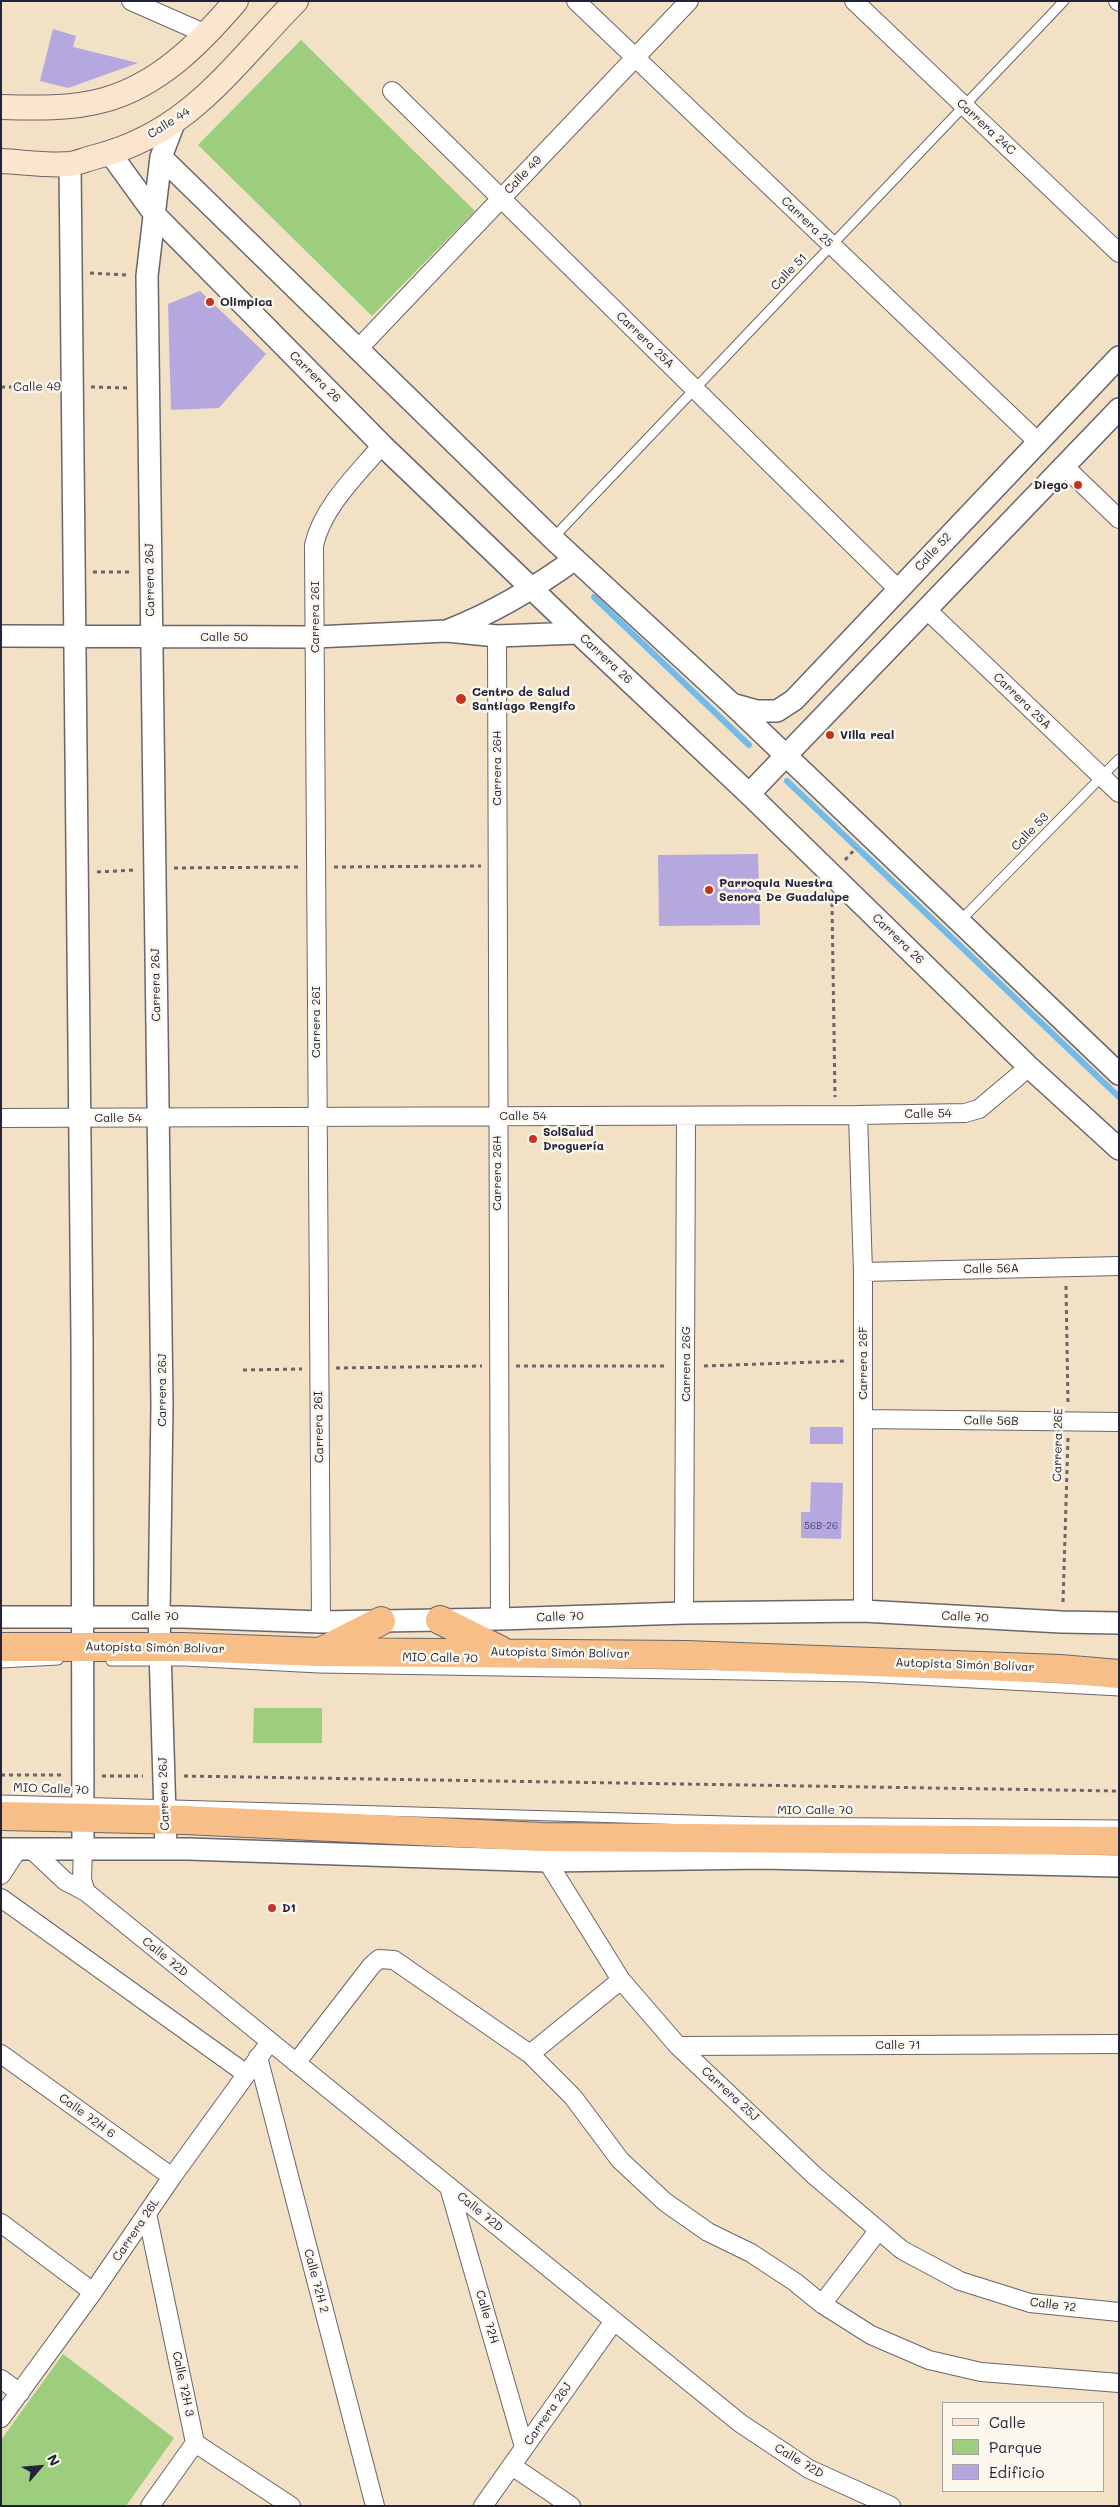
<!DOCTYPE html>
<html>
<head>
<meta charset="utf-8">
<style>
  body { margin:0 }
  #map { position:relative; width:1120px; height:2507px; overflow:hidden; background:#f3e1c5; font-family:Mali,sans-serif }
  canvas { display:block }
  .frame { position:absolute; inset:0; border:2px solid #22223b; pointer-events:none }
  .legend { position:absolute; left:942px; top:2402px; width:162px; height:90px; box-sizing:border-box; background:#fbf7ec; border:1px solid #a4a2a5; margin:0; padding:6px 9px; list-style:none; font-size:15px; color:#22223b }
  .legend li { display:flex; align-items:center; gap:10px; height:25px }
  .legend b { width:25px; border:1px solid #a4a2a5 }
  .north { position:absolute; left:15px; top:2442px; width:50px; height:50px; -webkit-text-stroke:4px #fbf7ec; paint-order:stroke; rotate:63deg; font-size:14px; font-weight:700; line-height:20px; text-align:center; color:#22223b }
  .north::after { content:''; display:block; margin:auto; width:18px; height:22px; background:#22223b; clip-path:polygon(50% 0,100% 100%,50% 72%,0 100%) }
</style>
</head>
<body>
<div id="map">
<canvas width="1120" height="2507"></canvas>
<div class="frame"></div>
<ul class="legend">
<li><b style="height:6px;background:#fce5cf"></b>Calle</li>
<li><b style="height:14px;background:#9cce7d"></b>Parque</li>
<li><b style="height:14px;background:#b4a8df"></b>Edificio</li>
</ul>
<div class="north">N</div>
</div>
<script>
const context = document.querySelector('canvas').getContext('2d');
context.lineJoin = 'round';
function fill(path, color) { context.fillStyle = color; context.fill(path, 'evenodd'); }
function trace(path, color, width, dash) { context.strokeStyle = color; context.lineWidth = width; context.lineCap = dash ? 'butt' : 'round'; context.setLineDash(dash || []); context.stroke(path); }
function drawText(font, color, halo, rows, align = 'center') {
  context.font = font + ' Mali,sans-serif'; context.lineWidth = 5; context.setLineDash([]); context.textBaseline = 'middle'; context.strokeStyle = halo; context.fillStyle = color; for (const [text, x, y, turn = 0] of rows) {
    context.save(); context.translate(x, y); context.rotate((+turn || 0) * Math.PI / 180); context.textAlign = isNaN(turn) ? turn : align; if (halo) context.strokeText(text, 0, 0); context.fillText(text, 0, 0); context.restore();
  }
}
const green = new Path2D(`
  M 301,40 L 475,211 L 372,316 L 198,145 Z
  M 254,1708 L 322,1708 L 322,1743 L 253,1743 Z
  M 63,2354 L 174,2438 L 126,2506 L 1,2506 L 1,2440 Z`);
const stream = new Path2D(`
  M 594,597 L 749,745
  M 787,781 L 1119,1097`);
const building = new Path2D(`
  M 53,29 L 76,36 L 73,47 L 138,63 L 68,88 L 40,81 Z
  M 200,291 L 266,354 L 219,408 L 171,410 L 168,304 Z
  M 758,854 L 760,925 L 659,926 L 658,855 Z
  M 810,1427 L 843,1427 L 843,1444 L 810,1444 Z
  M 811,1482 L 843,1483 L 841,1539 L 801,1538 L 801,1512 L 810,1512 Z`);
const path = new Path2D(`
  M 90,273 L 126,275
  M 1,387 L 53,387
  M 91,387 L 128,388
  M 93,572 L 132,572
  M 845,860 L 856,848
  M 334,867 L 481,866
  M 174,868 L 298,867
  M 97,872 L 136,870
  M 832,903 L 835,1097
  M 1066,1286 L 1068,1404
  M 516,1366 L 667,1366
  M 704,1366 L 845,1361
  M 336,1368 L 482,1366
  M 243,1370 L 302,1369
  M 1063,1602 L 1068,1438
  M 1,1775 L 63,1775
  M 102,1776 L 143,1776
  M 184,1776 L 1119,1791`);
const service = new Path2D(`
  M 553,538 L 1064,1
  M 960,921 L 1119,759
  M 111,1661 L 184,1661 L 319,1668 L 863,1677 L 1119,1691
  M 1,1663 L 58,1660
  M 1,1800 L 761,1822 L 1119,1825`);
const minor = new Path2D(`
  M 131,1 L 206,34
  M 576,1 L 1038,442
  M 854,1 L 1119,253
  M 1118,1 L 1119,2
  M 392,91 L 898,589
  M 358,349 L 689,1
  M 1064,466 L 1119,519
  M 926,609 L 1119,793
  M 497,636 L 500,1619
  M 858,1115 L 863,1272 L 863,1611
  M 1,1118 L 858,1115 L 965,1113 L 979,1109 L 1029,1067
  M 863,1272 L 1119,1266
  M 864,1419 L 1119,1422
  M 684,1613 L 686,1116
  M 321,1622 L 314,545 C 323,506 357,475 382,445
  M 83,1848 L 82,1880 L 86,1892
  M 31,1849 L 65,1881 L 86,1892 L 740,2423 L 809,2469 L 891,2506
  M 547,1861 L 621,1980 L 678,2046 L 816,2177 L 902,2250 L 960,2281 L 1030,2303 L 1119,2312
  M 1,1875 L 18,1849
  M 1,1898 L 245,2073
  M 678,2046 L 1119,2044
  M 1,2054 L 172,2177
  M 530,2054 L 621,1980
  M 258,2057 L 375,2506
  M 296,2063 L 372,1965 L 379,1959 L 394,1960 L 530,2054 L 573,2097 L 620,2160 L 665,2202 L 708,2232 L 751,2253 L 795,2282 L 822,2304 L 871,2335 L 929,2360 L 981,2372 L 1119,2383
  M 449,2187 L 524,2447
  M 147,2213 L 195,2443 L 291,2506
  M 1,2223 L 93,2292
  M 822,2304 L 878,2231
  M 1,2379 L 20,2393
  M 1,2418 L 93,2292 L 172,2177 L 264,2050
  M 512,2466 L 571,2506
  M 150,2506 L 195,2443
  M 483,2506 L 614,2321`);
const tertiary = new Path2D(`
  M 110,153 L 155,215 L 382,445 L 578,633 L 749,794 L 1029,1067 L 1119,1149
  M 161,157 L 552,538 L 732,704 L 1119,1074
  M 70,164 L 82,1338 L 83,1848
  M 449,630 C 495,612 535,588 575,559
  M 1,636 L 315,637 L 447,631 L 497,636 L 578,633
  M 732,704 L 757,711 L 777,711 L 794,700 L 1119,357
  M 749,794 L 1119,409
  M 1,1617 L 182,1617 L 321,1622 L 500,1619 L 684,1613 L 863,1611 L 1061,1622 L 1119,1623
  M 1,1849 L 188,1849 L 547,1861 L 762,1858 L 1119,1866
  M 166,1849 L 159,1616 L 162,1405 L 147,276 L 161,157 L 174,123`);
const secondary = new Path2D(`
  M 1,107 C 34,108 72,109 104,100 C 159,85 200,43 236,1
  M 1,161 C 23,162 48,166 70,164 C 78,163 87,159 95,157 C 190,133 231,67 296,1`);
const trunk = new Path2D(`
  M 440,1620 L 500,1650
  M 1,1647 L 183,1647 L 319,1652 L 686,1655 L 1060,1669 L 1119,1674
  M 324,1650 L 381,1621
  M 1,1816 L 185,1820 L 542,1837 L 1119,1841`);
const markers = [
  [210,302,5,"#c8321e"],
  [1078,485,5,"#c8321e"],
  [461,699,6,"#c8321e"],
  [830,735,5,"#c8321e"],
  [709,890,5,"#c8321e"],
  [533,1139,5,"#c8321e"],
  [272,1908,5,"#c8321e"]
];
const numberNames = [
  ["56B-26",821,1526]
];
const streetNames = [
  ["Calle 44",169,123,-32],
  ["Carrera 24C",986,127,43],
  ["Calle 49",523,175,-46],
  ["Carrera 25",807,222,44],
  ["Calle 51",789,272,-46],
  ["Carrera 25A",645,340,44],
  ["Carrera 26",315,377,45],
  ["Calle 49",37,387,-1],
  ["Calle 52",933,552,-47],
  ["Carrera 26J",150,580,-91],
  ["Carrera 26I",315,617,-90],
  ["Calle 50",224,637],
  ["Carrera 26",606,659,43],
  ["Carrera 25A",1022,701,44],
  ["Carrera 26H",497,768,-90],
  ["Calle 53",1030,832,-46],
  ["Carrera 26",898,939,44],
  ["Carrera 26J",156,985,-91],
  ["Carrera 26I",316,1022,-90],
  ["Calle 54",928,1114,-1],
  ["Calle 54",523,1116],
  ["Calle 54",118,1118],
  ["Carrera 26H",497,1173,-90],
  ["Calle 56A",991,1269,-1],
  ["Carrera 26F",863,1363,-90],
  ["Carrera 26G",686,1364,-90],
  ["Carrera 26J",162,1390,-90],
  ["Calle 56B",991,1421,1],
  ["Carrera 26I",319,1427,-91],
  ["Carrera 26E",1058,1445,-89],
  ["Calle 70",155,1616],
  ["Calle 70",560,1617,-2],
  ["Calle 70",965,1617,3],
  ["Autopista Simón Bolívar",155,1648,1],
  ["Autopista Simón Bolívar",560,1653,1],
  ["MIO Calle 70",440,1658,1],
  ["Autopista Simón Bolívar",965,1665,2],
  ["MIO Calle 70",51,1789,2],
  ["Carrera 26J",164,1794,-92],
  ["MIO Calle 70",815,1810],
  ["Calle 72D",165,1957,39],
  ["Calle 71",898,2045],
  ["Carrera 25J",730,2094,43],
  ["Calle 72H 6",87,2116,36],
  ["Calle 72D",480,2212,39],
  ["Carrera 26L",136,2230,-56],
  ["Calle 72H 2",316,2281,75],
  ["Calle 72",1053,2305,7],
  ["Calle 72H",487,2317,74],
  ["Calle 72H 3",183,2384,78],
  ["Carrera 26J",548,2414,-55],
  ["Calle 72D",799,2461,31]
];
const poiNames = [
  ["Olimpica",220,302],
  ["Diego",1068,485,"right"],
  ["Centro de Salud",472,692],
  ["Santiago Rengifo",472,706],
  ["Villa real",840,735],
  ["Parroquia Nuestra",719,883],
  ["Senora De Guadalupe",719,897],
  ["SolSalud",543,1132],
  ["Droguería",543,1146],
  ["D1",282,1908]
];
fill(green, '#9cce7d');
trace(stream, '#71bbea', 6);
fill(building, '#b4a8df');
trace(service, '#6b656b', 11);
trace(minor, '#6b656b', 20);
trace(tertiary, '#6b656b', 24);
trace(secondary, '#6b656b', 26);
trace(trunk, '#6b656b', 30);
trace(path, '#6b656b', 3, [4, 4]);
trace(service, '#fff', 9);
trace(minor, '#fff', 18);
trace(tertiary, '#fff', 21);
trace(secondary, '#fce5cf', 24);
trace(trunk, '#f7be87', 28);
for (const [x, y, r, color] of markers) { const dot = new Path2D(); dot.arc(x, y, r, 0, 2 * Math.PI); context.fillStyle = color; context.fill(dot); trace(dot, '#fbf7ec', 2); }
drawText('10px', '#464464', null, numberNames);
drawText('12px', '#22223b', '#fbf7ec', streetNames);
drawText('bold 12px', '#22223b', '#fbf7ec', poiNames, 'left');
</script>
</body>
</html>
